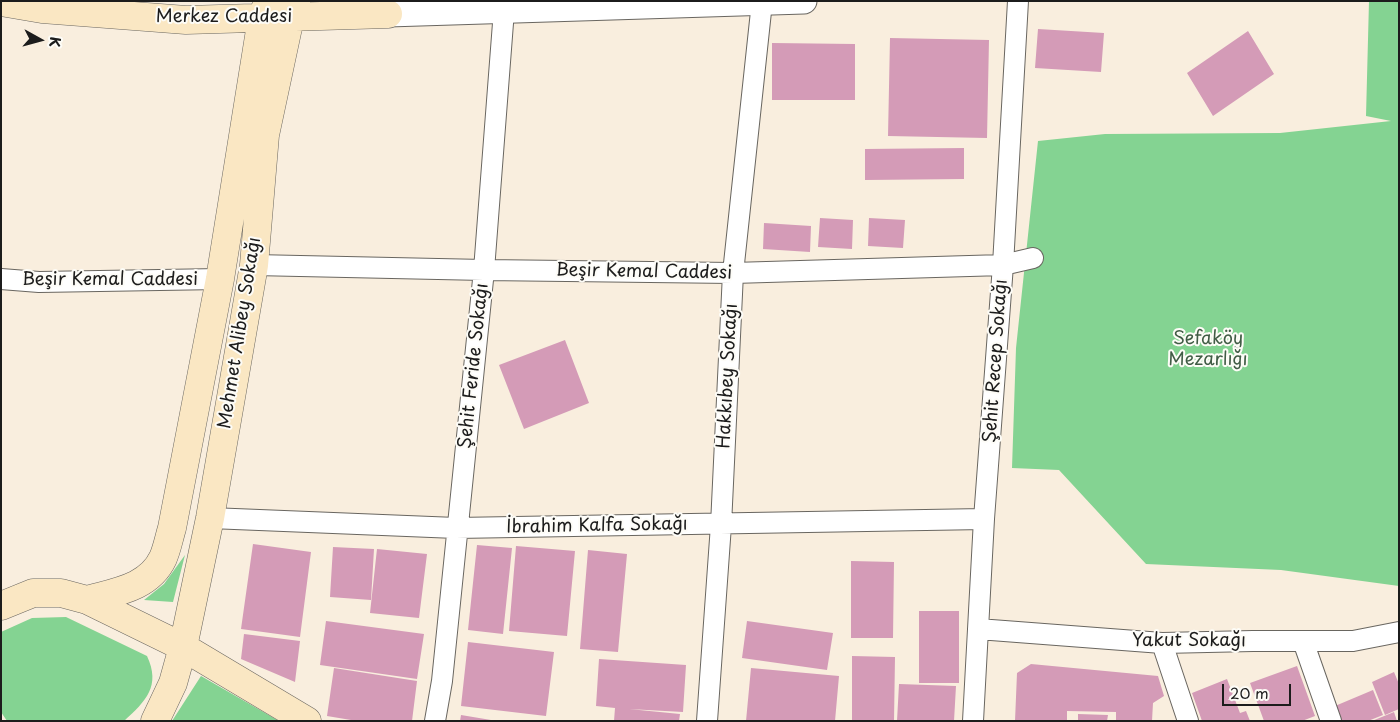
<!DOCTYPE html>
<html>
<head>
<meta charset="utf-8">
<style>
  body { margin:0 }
  #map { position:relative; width:1400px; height:722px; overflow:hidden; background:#f9eede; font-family:"Playpen Sans",sans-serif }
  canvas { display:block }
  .frame { position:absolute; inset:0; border:2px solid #1c1c1c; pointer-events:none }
  .north { position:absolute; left:15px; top:15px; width:50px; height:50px; -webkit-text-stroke:4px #fdfcf7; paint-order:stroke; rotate:97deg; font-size:14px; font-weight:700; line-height:20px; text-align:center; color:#1c1c1c }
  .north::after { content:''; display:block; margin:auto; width:18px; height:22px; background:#1c1c1c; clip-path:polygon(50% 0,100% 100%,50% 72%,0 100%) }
  .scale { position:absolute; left:1222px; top:684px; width:69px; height:22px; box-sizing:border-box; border:2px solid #1c1c1c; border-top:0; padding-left:6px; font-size:15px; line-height:18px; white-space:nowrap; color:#1c1c1c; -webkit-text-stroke:4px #fdfcf7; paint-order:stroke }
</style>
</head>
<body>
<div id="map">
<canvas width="1400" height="722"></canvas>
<div class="frame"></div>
<div class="north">K</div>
<div class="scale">20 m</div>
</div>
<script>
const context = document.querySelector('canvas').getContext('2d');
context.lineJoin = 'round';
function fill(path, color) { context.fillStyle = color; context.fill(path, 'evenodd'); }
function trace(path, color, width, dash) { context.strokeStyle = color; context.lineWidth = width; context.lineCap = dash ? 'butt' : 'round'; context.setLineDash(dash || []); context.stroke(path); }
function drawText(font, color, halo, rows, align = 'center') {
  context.font = font + ' "Playpen Sans",sans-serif'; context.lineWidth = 4; context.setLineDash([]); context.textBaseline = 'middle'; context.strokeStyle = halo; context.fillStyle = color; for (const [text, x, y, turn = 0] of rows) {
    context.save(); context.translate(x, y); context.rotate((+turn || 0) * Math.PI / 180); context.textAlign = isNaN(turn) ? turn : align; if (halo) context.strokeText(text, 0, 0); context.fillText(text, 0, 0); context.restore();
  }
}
const green = new Path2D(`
  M 1369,1 L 1399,1 L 1399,586 L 1281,570 L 1146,564 L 1059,470 L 1012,468 L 1016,348 L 1038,141 L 1105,134 L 1280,133 L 1391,121 L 1366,116 Z
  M 185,555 L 173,602 L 144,600 L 164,584 Z
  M 66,617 L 147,656 C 161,686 146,701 124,721 L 7,721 L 1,712 L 1,632 L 32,618 Z
  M 201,676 L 279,721 L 172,721 Z`);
const building = new Path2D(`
  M 1038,29 L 1104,33 L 1101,72 L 1035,68 Z
  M 1248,31 L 1274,74 L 1213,116 L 1187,73 Z
  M 890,38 L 989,40 L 987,138 L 888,136 Z
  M 772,43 L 855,44 L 855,100 L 772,100 Z
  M 964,148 L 964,179 L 865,180 L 865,149 Z
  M 820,218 L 853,220 L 852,249 L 818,247 Z
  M 869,218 L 905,220 L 903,248 L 868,246 Z
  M 764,223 L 811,226 L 810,252 L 763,249 Z
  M 565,340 L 589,403 L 524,429 L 499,365 Z
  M 253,544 L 311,552 L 300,637 L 241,629 Z
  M 477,545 L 512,548 L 503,634 L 468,630 Z
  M 516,546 L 575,551 L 567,636 L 509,631 Z
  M 333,547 L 374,549 L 371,600 L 330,597 Z
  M 377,549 L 427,554 L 419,618 L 370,613 Z
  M 588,550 L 627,554 L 618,652 L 580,649 Z
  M 851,561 L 894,562 L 893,638 L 851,638 Z
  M 919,611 L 959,611 L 959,683 L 919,683 Z
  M 326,621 L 424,634 L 417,679 L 320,665 Z
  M 747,621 L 833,633 L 827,670 L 742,658 Z
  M 244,634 L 300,641 L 295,682 L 241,659 Z
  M 468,642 L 554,652 L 546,716 L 461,706 Z
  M 852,656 L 895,657 L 894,721 L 852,721 Z
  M 599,659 L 686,665 L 683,712 L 629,709 L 680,714 L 679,721 L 614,721 L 615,708 L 596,706 Z
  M 1031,664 L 1158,676 L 1164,696 L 1153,703 L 1152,721 L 1116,721 L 1116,712 L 1067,711 L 1067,721 L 1015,721 L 1017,673 Z
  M 1297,666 L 1315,716 L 1302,721 L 1264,721 L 1250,683 Z
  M 334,668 L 417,681 L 412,721 L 357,721 L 327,716 Z
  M 751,668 L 839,676 L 835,721 L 746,721 Z
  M 1394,672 L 1399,684 L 1399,709 L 1385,715 L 1372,682 Z
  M 1227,679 L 1240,713 L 1246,711 L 1250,721 L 1202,721 L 1192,693 Z
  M 899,684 L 956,686 L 954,721 L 897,721 Z
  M 1373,690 L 1383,715 L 1368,721 L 1341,721 L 1335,706 Z
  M 1394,712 L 1397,721 L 1372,721 Z
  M 1078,714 L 1108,715 L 1107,721 L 1078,721 Z
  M 461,715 L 491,720 L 491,721 L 460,721 Z`);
const minor = new Path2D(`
  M 254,265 L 484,270 L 733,273 L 1003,265 L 1033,258
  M 1,279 L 39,282 L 220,279
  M 210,518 L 456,528 L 984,519
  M 978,629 L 1162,643 L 1253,641 L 1353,641 L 1399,632
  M 1303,641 L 1331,721
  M 1162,643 L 1188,721
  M 435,721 L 442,681 L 484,270 L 504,10
  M 707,721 L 721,525 L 733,273 L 762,2
  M 973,721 L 984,519 L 1003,265 L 1018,1`);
const tertiary = new Path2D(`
  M 388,14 L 804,1`);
const secondary = new Path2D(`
  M 1,2 L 42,9 L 186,20 L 388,14
  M 87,600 C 115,592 149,588 163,558 C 167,549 169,538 172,528 L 220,279 L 262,18 L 268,1
  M 1,606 L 33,593 L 61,593 L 87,600 L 183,647 L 307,721
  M 155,721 L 173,683 L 183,647 L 210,518 L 254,265 L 265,135 L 290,18 L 296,1`);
const streetNames = [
  ["Merkez Caddesi",224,17],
  ["Beşir Kemal Caddesi",644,272,1],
  ["Beşir Kemal Caddesi",110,280],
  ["Mehmet Alibey Sokağı",240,333,-81],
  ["Şehit Recep Sokağı",996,361,-86],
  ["Şehit Feride Sokağı",474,366,-84],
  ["Hakkıbey Sokağı",728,376,-87],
  ["İbrahim Kalfa Sokağı",597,526,-1],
  ["Yakut Sokağı",1189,641]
];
const parkNames = [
  ["Sefaköy",1208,339],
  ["Mezarlığı",1208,360]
];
fill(green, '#84d392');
fill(building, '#d49bb7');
trace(minor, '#696660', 22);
trace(tertiary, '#696660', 27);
trace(secondary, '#696660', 29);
trace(minor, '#fff', 20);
trace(tertiary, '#fff', 25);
trace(secondary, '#fae7c3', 28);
drawText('18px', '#1c1c1c', '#fdfcf7', streetNames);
drawText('18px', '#405c45', '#fdfcf7', parkNames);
</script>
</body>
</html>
